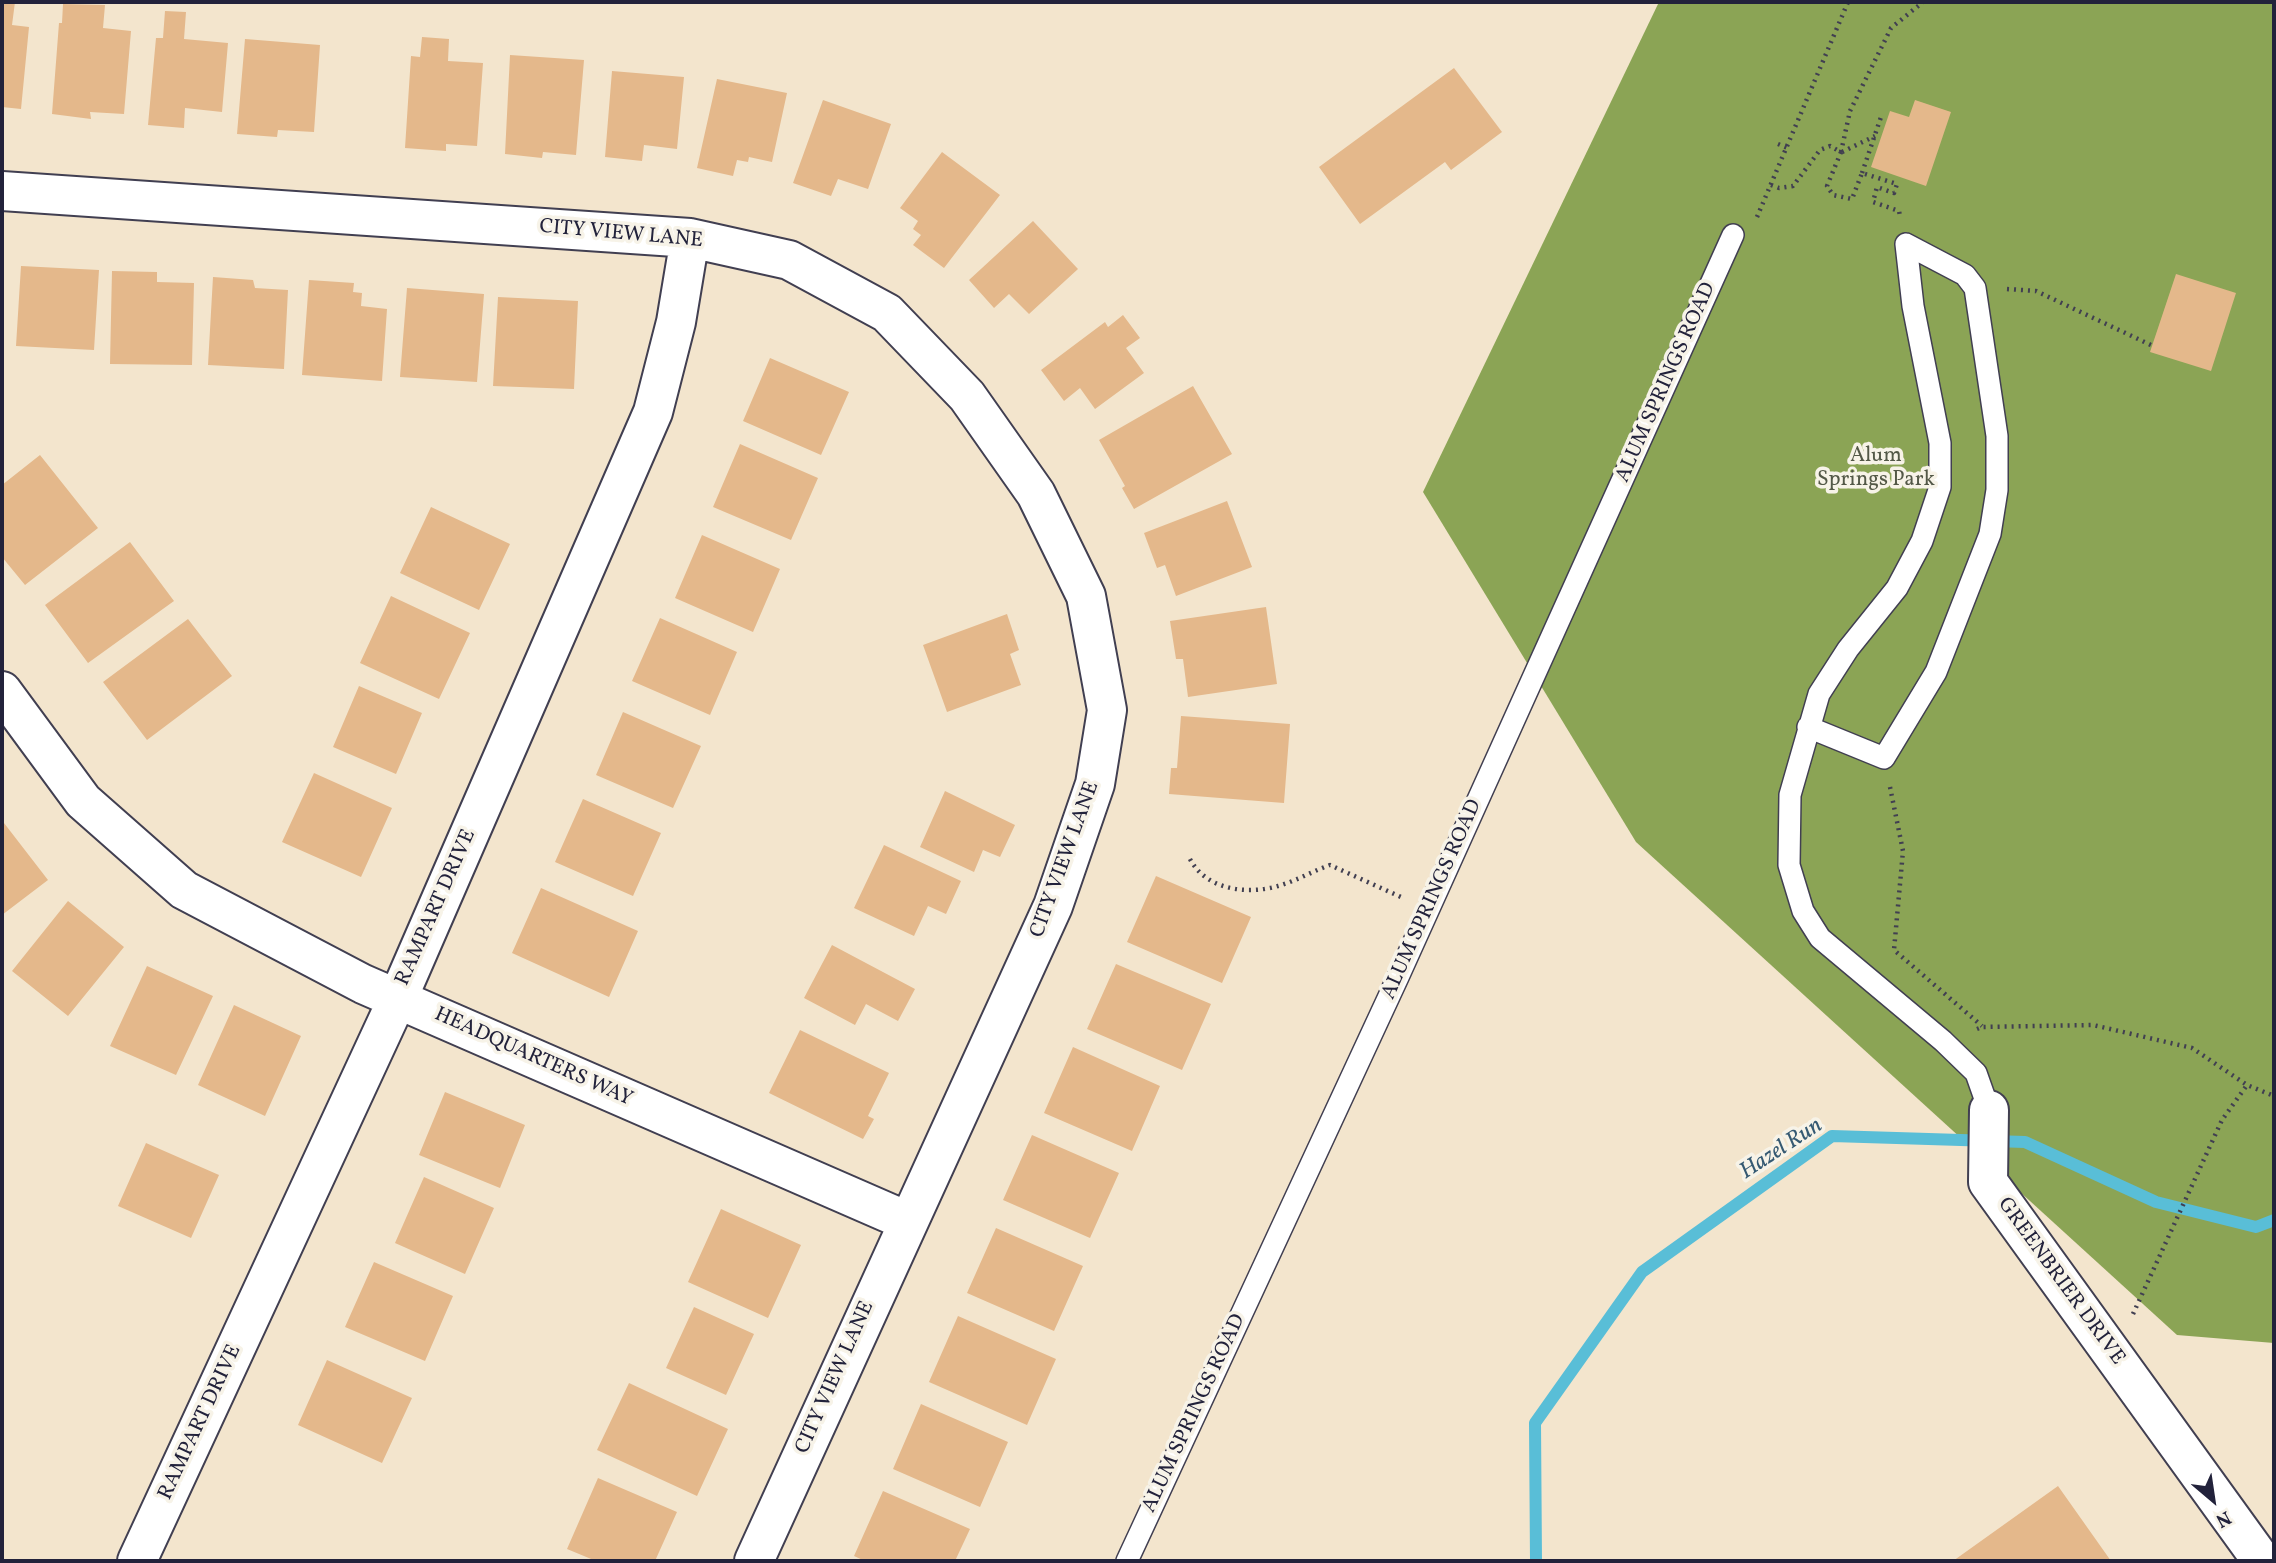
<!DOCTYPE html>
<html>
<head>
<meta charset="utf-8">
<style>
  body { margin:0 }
  #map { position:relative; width:2276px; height:1563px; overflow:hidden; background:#f3e5cd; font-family:Vollkorn,serif }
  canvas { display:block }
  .frame { position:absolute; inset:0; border:4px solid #22223b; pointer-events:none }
  .north { position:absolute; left:2178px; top:1465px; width:70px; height:70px; -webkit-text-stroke:5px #f7f3e8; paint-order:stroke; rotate:151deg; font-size:19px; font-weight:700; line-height:28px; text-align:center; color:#22223b }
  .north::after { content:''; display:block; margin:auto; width:24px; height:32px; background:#22223b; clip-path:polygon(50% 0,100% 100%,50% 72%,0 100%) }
</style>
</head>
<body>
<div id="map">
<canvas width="2276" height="1563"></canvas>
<div class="frame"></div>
<div class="north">N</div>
</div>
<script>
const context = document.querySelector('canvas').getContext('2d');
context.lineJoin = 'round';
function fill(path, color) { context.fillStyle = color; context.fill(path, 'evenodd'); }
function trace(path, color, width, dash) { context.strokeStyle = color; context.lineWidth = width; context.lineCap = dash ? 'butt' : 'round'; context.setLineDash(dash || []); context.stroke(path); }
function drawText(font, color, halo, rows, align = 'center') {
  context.font = font + ' Vollkorn,serif'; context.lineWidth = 7; context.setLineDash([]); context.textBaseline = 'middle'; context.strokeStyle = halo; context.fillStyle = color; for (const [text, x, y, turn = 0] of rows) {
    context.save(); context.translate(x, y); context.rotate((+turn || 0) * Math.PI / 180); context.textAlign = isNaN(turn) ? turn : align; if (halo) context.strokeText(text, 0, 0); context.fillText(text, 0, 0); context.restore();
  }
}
const forest = new Path2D(`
  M 1659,2 L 2274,2 L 2274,1343 L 2177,1335 L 1636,842 L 1423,492 Z`);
const stream = new Path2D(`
  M 1536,1561 L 1535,1423 L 1642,1272 L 1832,1136 L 2025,1142 L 2156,1202 L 2256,1227 L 2274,1220`);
const building = new Path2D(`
  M 2,2 L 15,2 L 12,25 L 29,27 L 21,109 L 2,107 Z
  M 63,4 L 105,5 L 103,28 L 131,31 L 124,114 L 90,112 L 91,119 L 52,114 L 59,23 L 62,23 Z
  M 165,11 L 186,12 L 184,39 L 228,43 L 222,112 L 185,108 L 184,128 L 148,125 L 156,38 L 163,38 Z
  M 422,37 L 449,39 L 448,61 L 483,63 L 477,146 L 446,144 L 446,151 L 405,148 L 411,56 L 420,57 Z
  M 245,39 L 320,45 L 314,132 L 278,130 L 277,137 L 237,134 Z
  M 510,55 L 584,60 L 576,155 L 543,152 L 542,158 L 505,154 Z
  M 1454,68 L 1502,132 L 1451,170 L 1445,162 L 1360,224 L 1319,167 Z
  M 612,71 L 684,77 L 677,149 L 644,145 L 642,161 L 605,157 Z
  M 717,79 L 787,93 L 772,162 L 749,157 L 748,162 L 737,160 L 733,176 L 697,168 Z
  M 823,100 L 891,124 L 868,189 L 838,179 L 831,196 L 793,183 Z
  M 1915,100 L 1951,112 L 1926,186 L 1871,167 L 1890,111 L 1909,117 Z
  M 942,152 L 1000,195 L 944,268 L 913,245 L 921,235 L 913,229 L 918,221 L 900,208 Z
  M 1033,221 L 1078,269 L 1029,314 L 1009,294 L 994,308 L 969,280 Z
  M 21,266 L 99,270 L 94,350 L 16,346 Z
  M 112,271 L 157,272 L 157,282 L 194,283 L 192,365 L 110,364 Z
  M 2176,274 L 2236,293 L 2211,371 L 2150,352 Z
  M 213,277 L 253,280 L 255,288 L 288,290 L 284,369 L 208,365 Z
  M 309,280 L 354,283 L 353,292 L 362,293 L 361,306 L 387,309 L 382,381 L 302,375 Z
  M 407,288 L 484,294 L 477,382 L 400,377 Z
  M 498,297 L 578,301 L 574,389 L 493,386 Z
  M 1123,315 L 1140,338 L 1126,348 L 1144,373 L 1095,409 L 1080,388 L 1064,401 L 1041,370 L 1105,322 L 1108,327 Z
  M 770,358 L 849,392 L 821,455 L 743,421 Z
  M 1193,386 L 1232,454 L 1134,509 L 1122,488 L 1125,486 L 1099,440 Z
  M 740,444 L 818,478 L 791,540 L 713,507 Z
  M 40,455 L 98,528 L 25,585 L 2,557 L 2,485 Z
  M 1227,501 L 1252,567 L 1176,596 L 1165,565 L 1157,568 L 1144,533 Z
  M 431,507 L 510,544 L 479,610 L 400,573 Z
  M 702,535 L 780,569 L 753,632 L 675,598 Z
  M 130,542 L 174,601 L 88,663 L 45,605 Z
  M 391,596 L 470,633 L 439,699 L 360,663 Z
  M 1266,607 L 1277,684 L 1188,697 L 1183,659 L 1176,659 L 1170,621 Z
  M 1007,614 L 1019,650 L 1010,654 L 1021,685 L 947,712 L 923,645 Z
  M 660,618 L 737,652 L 710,715 L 632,681 Z
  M 188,619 L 232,676 L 147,740 L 103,682 Z
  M 359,686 L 422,713 L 396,774 L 333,747 Z
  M 623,712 L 701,746 L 673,808 L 596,775 Z
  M 1181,716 L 1290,724 L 1284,803 L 1169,794 L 1171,768 L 1177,768 Z
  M 314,773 L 392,808 L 361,877 L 282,842 Z
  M 945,791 L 1015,825 L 1000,857 L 983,850 L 974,872 L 920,847 Z
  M 583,799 L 661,833 L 633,896 L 555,862 Z
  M 4,823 L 48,880 L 2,915 L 2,825 Z
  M 884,845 L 961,881 L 946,914 L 928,906 L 914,936 L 854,908 Z
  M 1156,876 L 1251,917 L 1222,983 L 1127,942 Z
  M 541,888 L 638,931 L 609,997 L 512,953 Z
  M 68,901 L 124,947 L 68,1016 L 12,971 Z
  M 832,945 L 915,989 L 898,1021 L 866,1004 L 855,1025 L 804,998 Z
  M 1116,964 L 1211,1004 L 1182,1070 L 1087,1029 Z
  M 147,966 L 213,996 L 176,1075 L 110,1046 Z
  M 234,1005 L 301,1036 L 265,1116 L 198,1085 Z
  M 800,1030 L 889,1073 L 868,1116 L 874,1119 L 863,1139 L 769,1093 Z
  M 1073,1047 L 1160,1086 L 1132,1151 L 1044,1113 Z
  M 445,1092 L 525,1125 L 500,1188 L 419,1155 Z
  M 1032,1135 L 1119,1173 L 1090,1238 L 1003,1200 Z
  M 146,1143 L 219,1175 L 191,1238 L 118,1206 Z
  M 424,1177 L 494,1208 L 465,1274 L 395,1243 Z
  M 721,1209 L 801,1245 L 768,1318 L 688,1282 Z
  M 996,1228 L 1083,1266 L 1054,1331 L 967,1293 Z
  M 374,1262 L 453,1296 L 425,1361 L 345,1327 Z
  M 694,1307 L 754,1334 L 726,1395 L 666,1368 Z
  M 958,1316 L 1056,1359 L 1027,1425 L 929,1382 Z
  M 327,1360 L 412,1398 L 382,1463 L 298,1425 Z
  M 629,1383 L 728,1429 L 697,1496 L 597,1450 Z
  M 921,1404 L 1008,1442 L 980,1507 L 893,1469 Z
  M 598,1478 L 677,1512 L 655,1561 L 596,1561 L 567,1549 Z
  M 2058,1486 L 2111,1561 L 1953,1561 Z
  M 883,1491 L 970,1529 L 955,1561 L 865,1561 L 854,1556 Z`);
const path = new Path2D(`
  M 1778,144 L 1788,148
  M 1841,152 L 1850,111 L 1891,28 L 1923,2
  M 1842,152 L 1875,136
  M 1862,173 L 1881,117
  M 1771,185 L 1779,188 L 1793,186 L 1820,150 L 1830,146 L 1841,152 L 1827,186 L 1833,195 L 1852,199 L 1862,173 L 1897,184 L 1894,193 L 1877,187 L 1873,202 L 1899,211 L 1900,216
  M 1757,217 L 1848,2
  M 2007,289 L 2036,291 L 2153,346
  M 1890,787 L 1903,851 L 1894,950 L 1982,1026
  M 1190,859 C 1206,890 1247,895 1278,886 C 1296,881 1313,871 1330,865 L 1401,897
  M 1977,1029 L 1982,1027 L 2093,1025 L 2192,1048 L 2247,1085 L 2274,1096
  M 2133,1314 L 2222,1120 L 2247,1085`);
const lane = new Path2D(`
  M 1906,244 L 1913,306 L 1940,443 L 1940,487 L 1922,541 L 1897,588 L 1848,649 L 1819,694 L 1790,795 L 1789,865 L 1803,911 L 1820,938 L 1943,1041 L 1976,1073 L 1989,1110
  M 1808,727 L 1884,758 L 1936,672 L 1990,534 L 1997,490 L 1997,436 L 1975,288 L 1965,275 L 1906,244
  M 1127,1561 L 1398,977 L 1733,235`);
const street = new Path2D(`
  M 2,191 L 690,238 L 789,260 L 887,313 L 967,396 L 1036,494 L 1086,596 L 1107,710 L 1095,784 L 1053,906 L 754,1561
  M 2,691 L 83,801 L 184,890 L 363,984 L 907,1221
  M 1989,1110 L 1988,1182 L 2262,1561
  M 137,1561 L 398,998 L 653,412 L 676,322 L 690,238`);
const streetNames = [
  ["CITY VIEW LANE",621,235,5],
  ["ALUM SPRINGS ROAD",1667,383,-66],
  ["CITY VIEW LANE",1066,860,-70],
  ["ALUM SPRINGS ROAD",1433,900,-66],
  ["RAMPART DRIVE",437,908,-66],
  ["HEADQUARTERS WAY",533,1058,24],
  ["GREENBRIER DRIVE",2060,1282,54],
  ["CITY VIEW LANE",836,1378,-66],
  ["ALUM SPRINGS ROAD",1195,1414,-65],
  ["RAMPART DRIVE",201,1423,-65]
];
const parkNames = [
  ["Alum",1876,457],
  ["Springs Park",1876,481]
];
const waterNames = [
  ["Hazel Run",1782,1150,-33]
];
fill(forest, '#8ba455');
trace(stream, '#59bed7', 12);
fill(building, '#e4b88b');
trace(lane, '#413f51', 24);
trace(street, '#413f51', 42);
trace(path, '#413f51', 4.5, [2, 5]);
trace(lane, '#fff', 21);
trace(street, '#fff', 38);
drawText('21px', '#22223b', '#f7f3e8', streetNames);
drawText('21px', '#535847', '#f7f3e8', parkNames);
drawText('italic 23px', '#355972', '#f7f3e8', waterNames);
</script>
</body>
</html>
